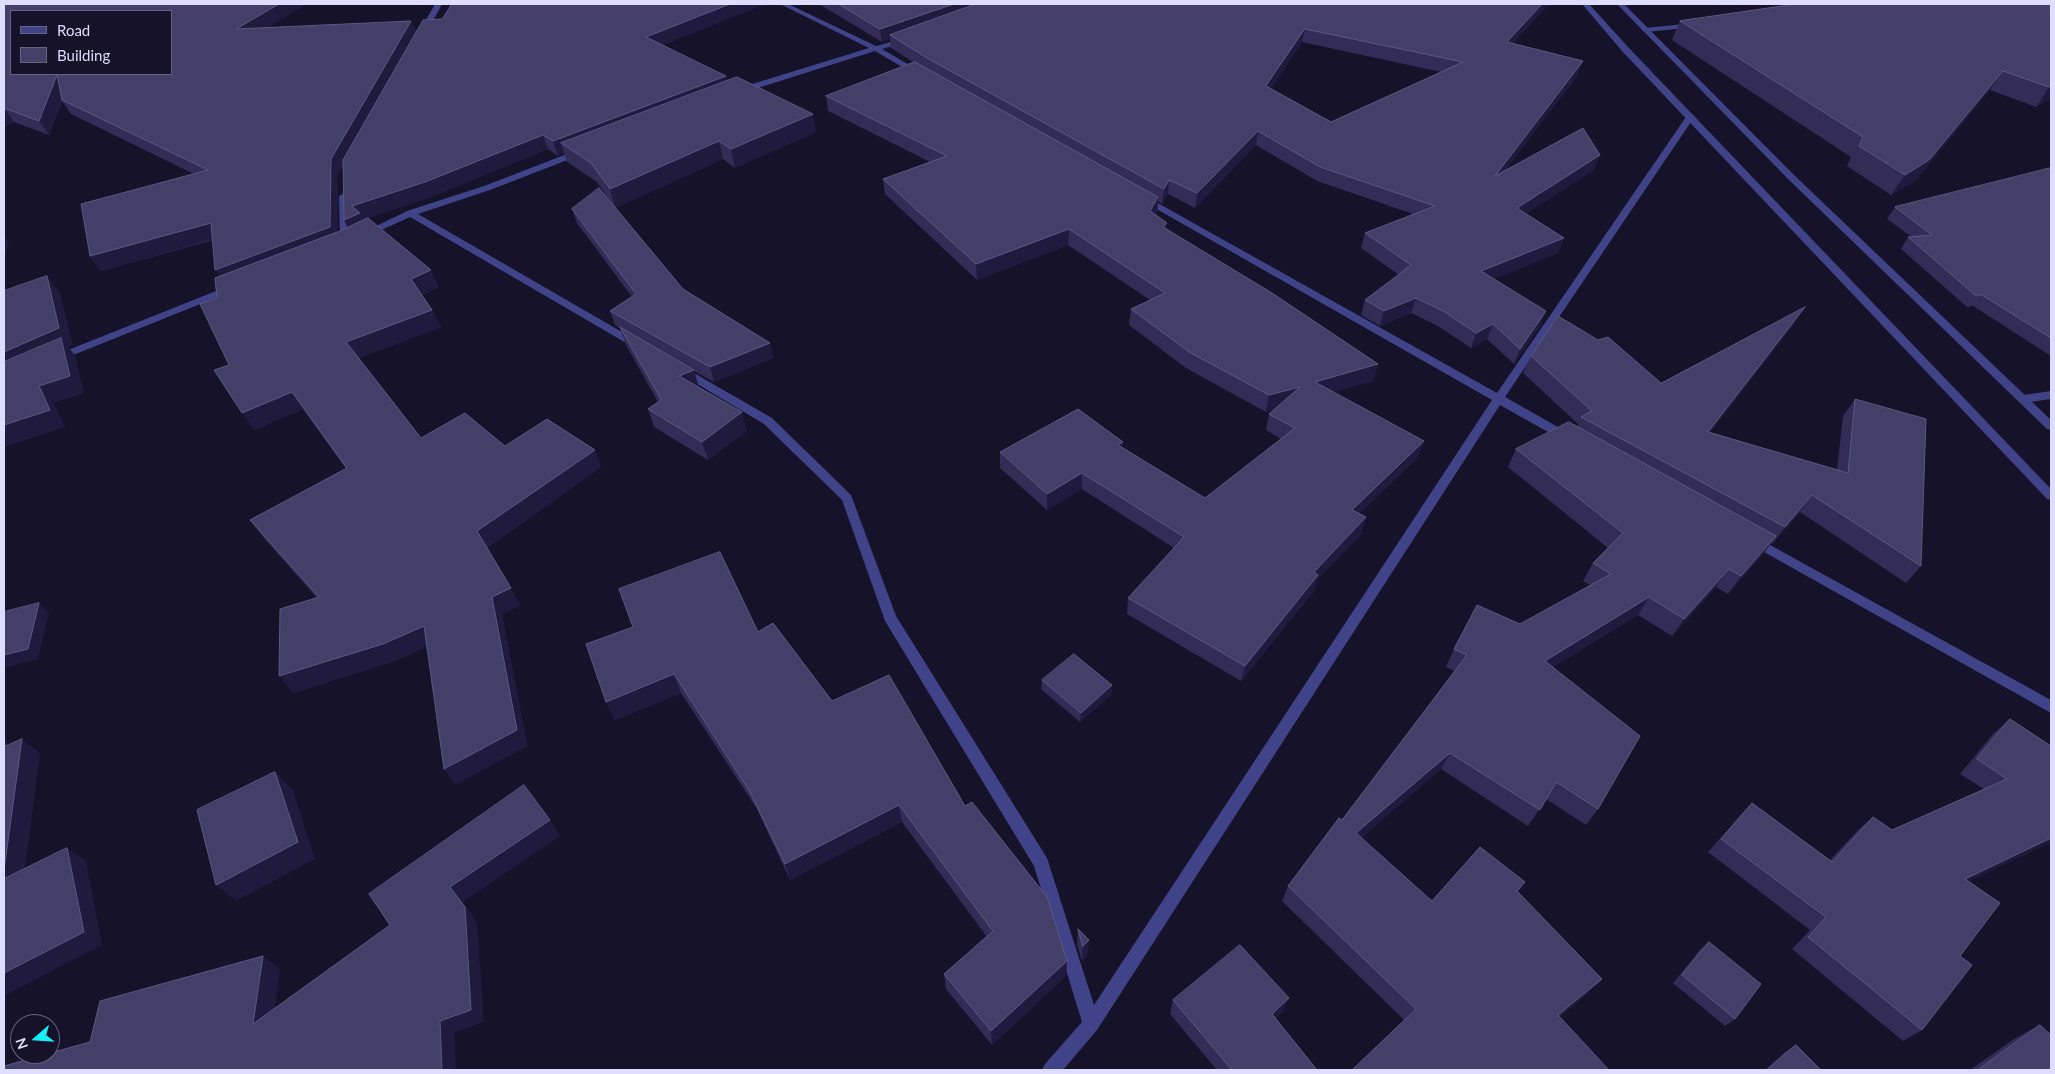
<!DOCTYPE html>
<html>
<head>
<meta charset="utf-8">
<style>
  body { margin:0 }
  #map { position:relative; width:2055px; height:1074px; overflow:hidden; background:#15122a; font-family:Lato,sans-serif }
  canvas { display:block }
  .frame { position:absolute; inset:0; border:5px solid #deddfd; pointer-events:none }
  .legend { position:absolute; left:10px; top:10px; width:162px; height:65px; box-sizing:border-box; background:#15122a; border:1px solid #65637e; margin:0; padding:6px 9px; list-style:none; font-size:15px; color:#deddfd }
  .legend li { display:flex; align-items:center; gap:10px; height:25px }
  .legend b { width:25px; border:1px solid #65637e }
  .north { position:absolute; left:10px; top:1014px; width:50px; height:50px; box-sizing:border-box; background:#15122a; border:1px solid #65637e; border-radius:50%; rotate:251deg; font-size:14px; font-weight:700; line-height:20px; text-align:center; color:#deddfd }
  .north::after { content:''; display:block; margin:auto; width:18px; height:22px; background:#13f0f4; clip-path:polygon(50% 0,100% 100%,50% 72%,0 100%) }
</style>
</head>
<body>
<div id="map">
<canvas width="2055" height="1074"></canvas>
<div class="frame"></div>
<ul class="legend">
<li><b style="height:6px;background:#404387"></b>Road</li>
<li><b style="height:14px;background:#443f69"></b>Building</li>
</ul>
<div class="north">N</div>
</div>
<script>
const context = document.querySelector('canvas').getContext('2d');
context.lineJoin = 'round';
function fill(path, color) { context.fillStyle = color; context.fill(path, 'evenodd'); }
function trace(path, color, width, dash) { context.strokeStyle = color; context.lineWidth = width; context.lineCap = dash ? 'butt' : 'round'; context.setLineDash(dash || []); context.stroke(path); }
const minor = new Path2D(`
  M 435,4 L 442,4 L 425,36 L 419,36 L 418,34 Z
  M 780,4 L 788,4 L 876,46 L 909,37 L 909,41 L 882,49 L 923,73 L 916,75 L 875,51 L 742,93 L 736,93 L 736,89 L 869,48 Z
  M 1694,23 L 1698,25 L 1697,27 L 1645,32 L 1641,30 L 1645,28 Z
  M 1688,114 L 1695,116 L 1505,397 L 1572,435 L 1574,438 L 1572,441 L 1564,441 L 1500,405 L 1097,1030 L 1063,1070 L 1042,1070 L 1045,1064 L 1082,1022 L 1034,866 L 885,621 L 842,500 L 764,424 L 679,373 L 678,371 L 679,369 L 687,369 L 772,418 L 851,495 L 896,616 L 1047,858 L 1094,1005 L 1492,400 L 1139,199 L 1144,196 L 1147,197 L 1497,393 Z
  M 580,149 L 583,150 L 583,154 L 490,190 L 418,214 L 641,343 L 642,345 L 641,347 L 633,347 L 410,217 L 368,236 L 365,237 L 360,234 L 407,211 L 484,186 Z
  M 344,193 L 349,196 L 350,244 L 345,247 L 340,244 L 339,196 Z
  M 231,285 L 235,286 L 235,290 L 61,360 L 57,361 L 52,358 L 53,356 Z
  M 2051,391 L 2051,399 L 2024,403 L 2018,399 L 2024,395 Z
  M 1752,535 L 2051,700 L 2051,713 L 1748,543 L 1746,540 L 1748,537 Z`);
const tertiary = new Path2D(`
  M 1582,4 L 1589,4 L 1628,47 L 2051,489 L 2051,500 L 2047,499 L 1622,51 Z
  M 1617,4 L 1624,4 L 1794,175 L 2051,420 L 2051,430 L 2047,429 L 1788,179 Z`);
const wall = new Path2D(`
  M 4,4 L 268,28 L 411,21 L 416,32 L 663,46 L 726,76 L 727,81 L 816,132 L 735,168 L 723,159 L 615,208 L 597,182 L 567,162 L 564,153 L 558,156 L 548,149 L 431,197 L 364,219 L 439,287 L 422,295 L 432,310 L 441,327 L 359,358 L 421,438 L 505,446 L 601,467 L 487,548 L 520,605 L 502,614 L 527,746 L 456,784 L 444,769 L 427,646 L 395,661 L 293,693 L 317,598 L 263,537 L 250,520 L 346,469 L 303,409 L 254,430 L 229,365 L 217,298 L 219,276 L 213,240 L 101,271 L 90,256 L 194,174 L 71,114 L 62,101 L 49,135 L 14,122 L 4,127 ZM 343,165 L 348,227 L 338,232 L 338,173 Z
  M 819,4 L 1549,4 L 1513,43 L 1578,75 L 1505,170 L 1600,155 L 1594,170 L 1525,214 L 1564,238 L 1558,253 L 1494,279 L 1540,326 L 1514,364 L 1487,339 L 1471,348 L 1438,326 L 1411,313 L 1380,326 L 1361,315 L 1365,300 L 1399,275 L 1361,248 L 1365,233 L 1413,214 L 1317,181 L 1256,145 L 1195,208 L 1168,194 L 1162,204 L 1158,201 L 1157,213 L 1156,215 L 1167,223 L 1167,229 L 1378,364 L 1373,381 L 1333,392 L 1418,457 L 1359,514 L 1366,517 L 1361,534 L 1317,580 L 1314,591 L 1241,681 L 1127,614 L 1128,598 L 1174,548 L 1082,489 L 1047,510 L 1000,468 L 1000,452 L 1123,448 L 1205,498 L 1281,439 L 1266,430 L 1269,414 L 1275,409 L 1266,412 L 1186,368 L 1129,325 L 1131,309 L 1150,300 L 1068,245 L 977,280 L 885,194 L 883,179 L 930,162 L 828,111 L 826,96 L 913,62 L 891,48 L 890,39 L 882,42 ZM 1302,42 L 1441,72 L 1331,122 L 1271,89 Z
  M 2051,4 L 2051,98 L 2036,107 L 1990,90 L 1916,180 L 1891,195 L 1847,166 L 1851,157 L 1672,40 L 1680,21 Z
  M 2051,168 L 2051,356 L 1973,306 L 1967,307 L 1901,249 L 1908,237 L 1912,237 L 1887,219 L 1895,207 Z
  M 572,209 L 683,289 L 770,343 L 773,358 L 714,382 L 694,371 L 699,387 L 747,431 L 708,460 L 654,427 L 648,409 L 658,402 L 626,345 L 620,328 L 615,325 L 610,311 L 632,297 L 577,223 Z
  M 1794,324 L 1710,432 L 1837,470 L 1843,416 L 1855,399 L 1921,566 L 1906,583 L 1800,512 L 1772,544 L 1771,543 L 1763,554 L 1728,594 L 1716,587 L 1672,636 L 1638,615 L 1553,667 L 1598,809 L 1586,825 L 1546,799 L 1528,826 L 1441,769 L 1361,838 L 1432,901 L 1525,882 L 1518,891 L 1589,992 L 1559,1017 L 1404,1020 L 1282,901 L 1288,886 L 1342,820 L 1455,671 L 1446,667 L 1454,649 L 1520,624 L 1590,585 L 1583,581 L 1593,563 L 1608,548 L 1508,467 L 1516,449 L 1577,427 L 1578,424 L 1523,373 L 1531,356 L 1661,383 Z
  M 758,632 L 832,701 L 965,806 L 1067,961 L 1066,976 L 992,1045 L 946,989 L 944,974 L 987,937 L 902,822 L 790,880 L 757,809 L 681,693 L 615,720 L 606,702 Z
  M 1042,680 L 1112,685 L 1111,695 L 1080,722 L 1041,689 Z
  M 2010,719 L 2051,842 L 1969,881 L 1960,956 L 1922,1030 L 1903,1041 L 1792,949 L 1810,930 L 1708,852 L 1739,817 L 1752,803 L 1830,860 L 1858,830 L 1873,817 L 1892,830 L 1984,789 L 1960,774 L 1993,734 Z
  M 1078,929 L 1089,940 L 1087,956 L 1082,961 L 1077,944 Z
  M 1709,942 L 1735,1019 L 1725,1026 L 1673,983 L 1700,950 Z
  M 1173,1000 L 1283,1012 L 1275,1018 L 1317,1070 L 1217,1070 L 1170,1014 Z
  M 2040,1025 L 2051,1070 L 1970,1070 L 2014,1039 Z
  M 1796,1045 L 1821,1070 L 1765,1070 L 1785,1052 Z`);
const shadedWall = new Path2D(`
  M 279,4 L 307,4 L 243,43 L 236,29 Z
  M 730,4 L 766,4 L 649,51 L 646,37 Z
  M 954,4 L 992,4 L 890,35 L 890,39 L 882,42 L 880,29 Z
  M 1542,4 L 1549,4 L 1503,55 L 1507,42 Z
  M 411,21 L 416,34 L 338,173 L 338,242 L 225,285 L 215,270 L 331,159 Z
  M 1305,29 L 1302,42 L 1264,100 L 1266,86 Z
  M 1583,61 L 1578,75 L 1490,190 L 1495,176 Z
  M 2003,71 L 1990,90 L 1916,180 L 1891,195 L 1905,175 Z
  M 57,75 L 66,89 L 49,135 L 39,121 Z
  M 726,76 L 729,90 L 561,143 L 564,153 L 558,156 L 553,141 Z
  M 2051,86 L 2051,98 L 2036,107 L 2049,87 Z
  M 4,108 L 14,122 L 4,127 Z
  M 813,114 L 816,132 L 735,168 L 731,149 Z
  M 1258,131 L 1256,145 L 1195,208 L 1197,193 Z
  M 543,135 L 548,149 L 431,197 L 364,219 L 368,227 L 352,235 L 344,220 L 352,206 Z
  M 719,141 L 723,159 L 615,208 L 610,189 Z
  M 1600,155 L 1594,170 L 1511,223 L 1517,208 Z
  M 1169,180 L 1168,194 L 1162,204 L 1164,189 Z
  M 1158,197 L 1157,213 L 1149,227 L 1150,211 Z
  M 211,223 L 220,237 L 101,271 L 90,256 Z
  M 1167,223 L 1166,238 L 1163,227 Z
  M 1069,229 L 1068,245 L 977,280 L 976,264 Z
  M 4,235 L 9,242 L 4,257 Z
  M 1564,238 L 1558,253 L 1476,286 L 1481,271 Z
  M 431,270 L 439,287 L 419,296 L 411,279 Z
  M 47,276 L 60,293 L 73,345 L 68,347 L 75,355 L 84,393 L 54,403 L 65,427 L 4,447 L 4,425 L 39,386 L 4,375 L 4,352 Z
  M 1416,298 L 1411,313 L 1380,326 L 1384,311 Z
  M 1805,307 L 1794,324 L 1698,449 L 1708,432 Z
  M 432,310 L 441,327 L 356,359 L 346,342 Z
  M 1546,311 L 1540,326 L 1514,364 L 1520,349 Z
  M 1493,324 L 1487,339 L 1471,348 L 1476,333 Z
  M 770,343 L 773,358 L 714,382 L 710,367 Z
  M 1378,364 L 1373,381 L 1311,398 L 1315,382 Z
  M 694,370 L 699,388 L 679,376 Z
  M 1300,387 L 1296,403 L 1266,412 L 1269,395 Z
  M 292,392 L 303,409 L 254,430 L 242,413 Z
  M 742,412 L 747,431 L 708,460 L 702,442 Z
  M 1424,441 L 1418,457 L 1347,526 L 1352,510 Z
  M 1123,442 L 1122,458 L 1118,445 Z
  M 595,450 L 601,467 L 487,548 L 477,531 Z
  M 1082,473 L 1082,489 L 1047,510 L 1047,494 Z
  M 1812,495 L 1800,512 L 1772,544 L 1785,527 Z
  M 1366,517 L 1361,534 L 1317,580 L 1314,591 L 1241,681 L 1245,666 L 1314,572 Z
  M 1776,536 L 1763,554 L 1728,594 L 1741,576 Z
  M 1729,569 L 1716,587 L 1672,636 L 1684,619 Z
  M 511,588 L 520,605 L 502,614 L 527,746 L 456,784 L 444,769 L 492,597 Z
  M 1649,597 L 1638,615 L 1535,678 L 1545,661 Z
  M 39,603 L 49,613 L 38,659 L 4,668 L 4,655 Z
  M 424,626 L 435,642 L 395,661 L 293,693 L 279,676 Z
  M 674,674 L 681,693 L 615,720 L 606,702 Z
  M 1112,685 L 1111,695 L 1080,722 L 1081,713 Z
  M 4,733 L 14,764 L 4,756 Z
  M 22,739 L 40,753 L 22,892 L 4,880 L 4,870 Z
  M 1450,753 L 1441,769 L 1349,849 L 1356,833 Z
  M 275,772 L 293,790 L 315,859 L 236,901 L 216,885 Z
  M 899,805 L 902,822 L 790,880 L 785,864 Z
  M 550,820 L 560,836 L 463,902 L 477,922 L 484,1022 L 454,1033 L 456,1070 L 442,1070 L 440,1021 L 450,887 Z
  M 2051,838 L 2051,842 L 1947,892 L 1965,879 Z
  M 67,848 L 86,861 L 102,945 L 4,996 L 4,973 Z
  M 1089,940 L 1087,956 L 1082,961 L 1083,946 Z
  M 263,956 L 280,969 L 272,1036 L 253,1024 Z
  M 1067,961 L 1066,976 L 992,1045 L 991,1031 Z
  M 1602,979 L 1589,992 L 1545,1028 L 1558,1015 Z
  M 1289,998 L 1283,1012 L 1266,1027 L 1272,1014 Z`);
const building = new Path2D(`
  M 4,4 L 279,4 L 236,29 L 411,21 L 331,159 L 330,227 L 215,270 L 211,223 L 90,256 L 81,204 L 208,170 L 62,100 L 57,75 L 39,121 L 4,108 ZM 11,11 L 171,11 L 171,74 L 11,74 Z
  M 452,4 L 730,4 L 646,37 L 726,76 L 553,141 L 543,135 L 425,182 L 352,206 L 360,213 L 344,220 L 343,160 L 423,20 L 442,19 Z
  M 839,4 L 954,4 L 880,29 Z
  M 976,4 L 1542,4 L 1507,42 L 1583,61 L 1495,176 L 1583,128 L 1600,155 L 1517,208 L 1564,238 L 1481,271 L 1546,311 L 1520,349 L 1493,324 L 1476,333 L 1443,311 L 1416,298 L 1384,311 L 1365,300 L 1411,265 L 1365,233 L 1435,206 L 1320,167 L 1258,131 L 1197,193 L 1169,180 L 1164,189 L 927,58 L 890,35 ZM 1305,29 L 1463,62 L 1331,122 L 1266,86 Z
  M 1796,4 L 2051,4 L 2051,86 L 2049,87 L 2003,71 L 1929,160 L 1905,175 L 1859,146 L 1863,137 L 1680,21 Z
  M 915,62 L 1158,197 L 1150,211 L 1167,223 L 1163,227 L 1272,293 L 1378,364 L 1315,382 L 1424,441 L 1352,510 L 1366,517 L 1314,572 L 1318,575 L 1245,666 L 1128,598 L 1184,537 L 1082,473 L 1047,494 L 1000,452 L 1078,409 L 1123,442 L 1118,445 L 1205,498 L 1295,428 L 1269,414 L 1300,387 L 1269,395 L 1189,352 L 1131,309 L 1165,293 L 1069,229 L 976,264 L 883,179 L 947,156 L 826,96 Z
  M 737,77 L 813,114 L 731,149 L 719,141 L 610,189 L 591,163 L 561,143 Z
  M 2051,168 L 2051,338 L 1982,295 L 1975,295 L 1908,237 L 1932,235 L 1895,207 Z
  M 599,188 L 683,289 L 770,343 L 710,367 L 610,311 L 636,294 L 572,209 Z
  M 368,218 L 431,270 L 411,279 L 432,310 L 346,342 L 421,438 L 465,413 L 505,446 L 547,419 L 595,450 L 477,531 L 511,588 L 492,597 L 517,730 L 444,769 L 424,626 L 383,644 L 279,676 L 280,609 L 319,597 L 250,520 L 347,468 L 292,392 L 242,413 L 214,370 L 229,365 L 200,304 L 217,298 L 215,278 L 340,231 Z
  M 47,276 L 59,328 L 4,352 L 4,291 Z
  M 1805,307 L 1708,432 L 1848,473 L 1855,399 L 1926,419 L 1921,566 L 1812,495 L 1785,527 L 1581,417 L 1592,411 L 1531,356 L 1558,316 L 1598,340 L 1608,337 L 1661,383 Z
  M 620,327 L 694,370 L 679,376 L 742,412 L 702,442 L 648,409 L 661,400 Z
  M 61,338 L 70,376 L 39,386 L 50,410 L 4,425 L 4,362 Z
  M 1569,422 L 1776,536 L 1741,576 L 1729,569 L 1684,619 L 1649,597 L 1545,661 L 1640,736 L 1598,809 L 1556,782 L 1540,810 L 1450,753 L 1356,833 L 1432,901 L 1480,847 L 1525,882 L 1517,891 L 1602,979 L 1558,1015 L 1609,1070 L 1352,1070 L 1416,1009 L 1288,886 L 1339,818 L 1342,820 L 1467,655 L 1454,649 L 1477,605 L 1520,624 L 1611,574 L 1593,563 L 1623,533 L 1516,449 Z
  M 720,552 L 758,632 L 773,623 L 832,701 L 889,675 L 965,806 L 972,802 L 1047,897 L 1067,961 L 991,1031 L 944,974 L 993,931 L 899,805 L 785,864 L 750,792 L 674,674 L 606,702 L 586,644 L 633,627 L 619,589 Z
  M 39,603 L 28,649 L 4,655 L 4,612 Z
  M 1074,654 L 1112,685 L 1081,713 L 1042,680 Z
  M 2010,719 L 2051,746 L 2051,838 L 1965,879 L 2000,903 L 1960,956 L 1972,965 L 1922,1030 L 1808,937 L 1826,917 L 1721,839 L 1752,803 L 1832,862 L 1873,817 L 1892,830 L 2007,779 L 1977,759 Z
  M 22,739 L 4,870 L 4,747 Z
  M 275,772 L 298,842 L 216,885 L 197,810 Z
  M 524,785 L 550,820 L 450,887 L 465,907 L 471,1010 L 440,1021 L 442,1070 L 4,1070 L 4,1066 L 47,1054 L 50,1054 L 50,1053 L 90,1042 L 100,1001 L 263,956 L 253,1024 L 390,925 L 369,894 Z
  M 67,848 L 84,932 L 4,973 L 4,879 Z
  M 1078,929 L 1089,940 L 1083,946 Z
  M 1709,942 L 1761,984 L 1735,1019 L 1682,975 Z
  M 1240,945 L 1289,998 L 1272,1014 L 1317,1070 L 1232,1070 L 1173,1000 Z
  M 2040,1025 L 2051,1035 L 2051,1070 L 1978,1070 Z
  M 1796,1045 L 1821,1070 L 1767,1070 Z`);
fill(minor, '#404387');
fill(tertiary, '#404387');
fill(wall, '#322c57');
fill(shadedWall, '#1f1a3e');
fill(building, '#443f69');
trace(building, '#5c5880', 1);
</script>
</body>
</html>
